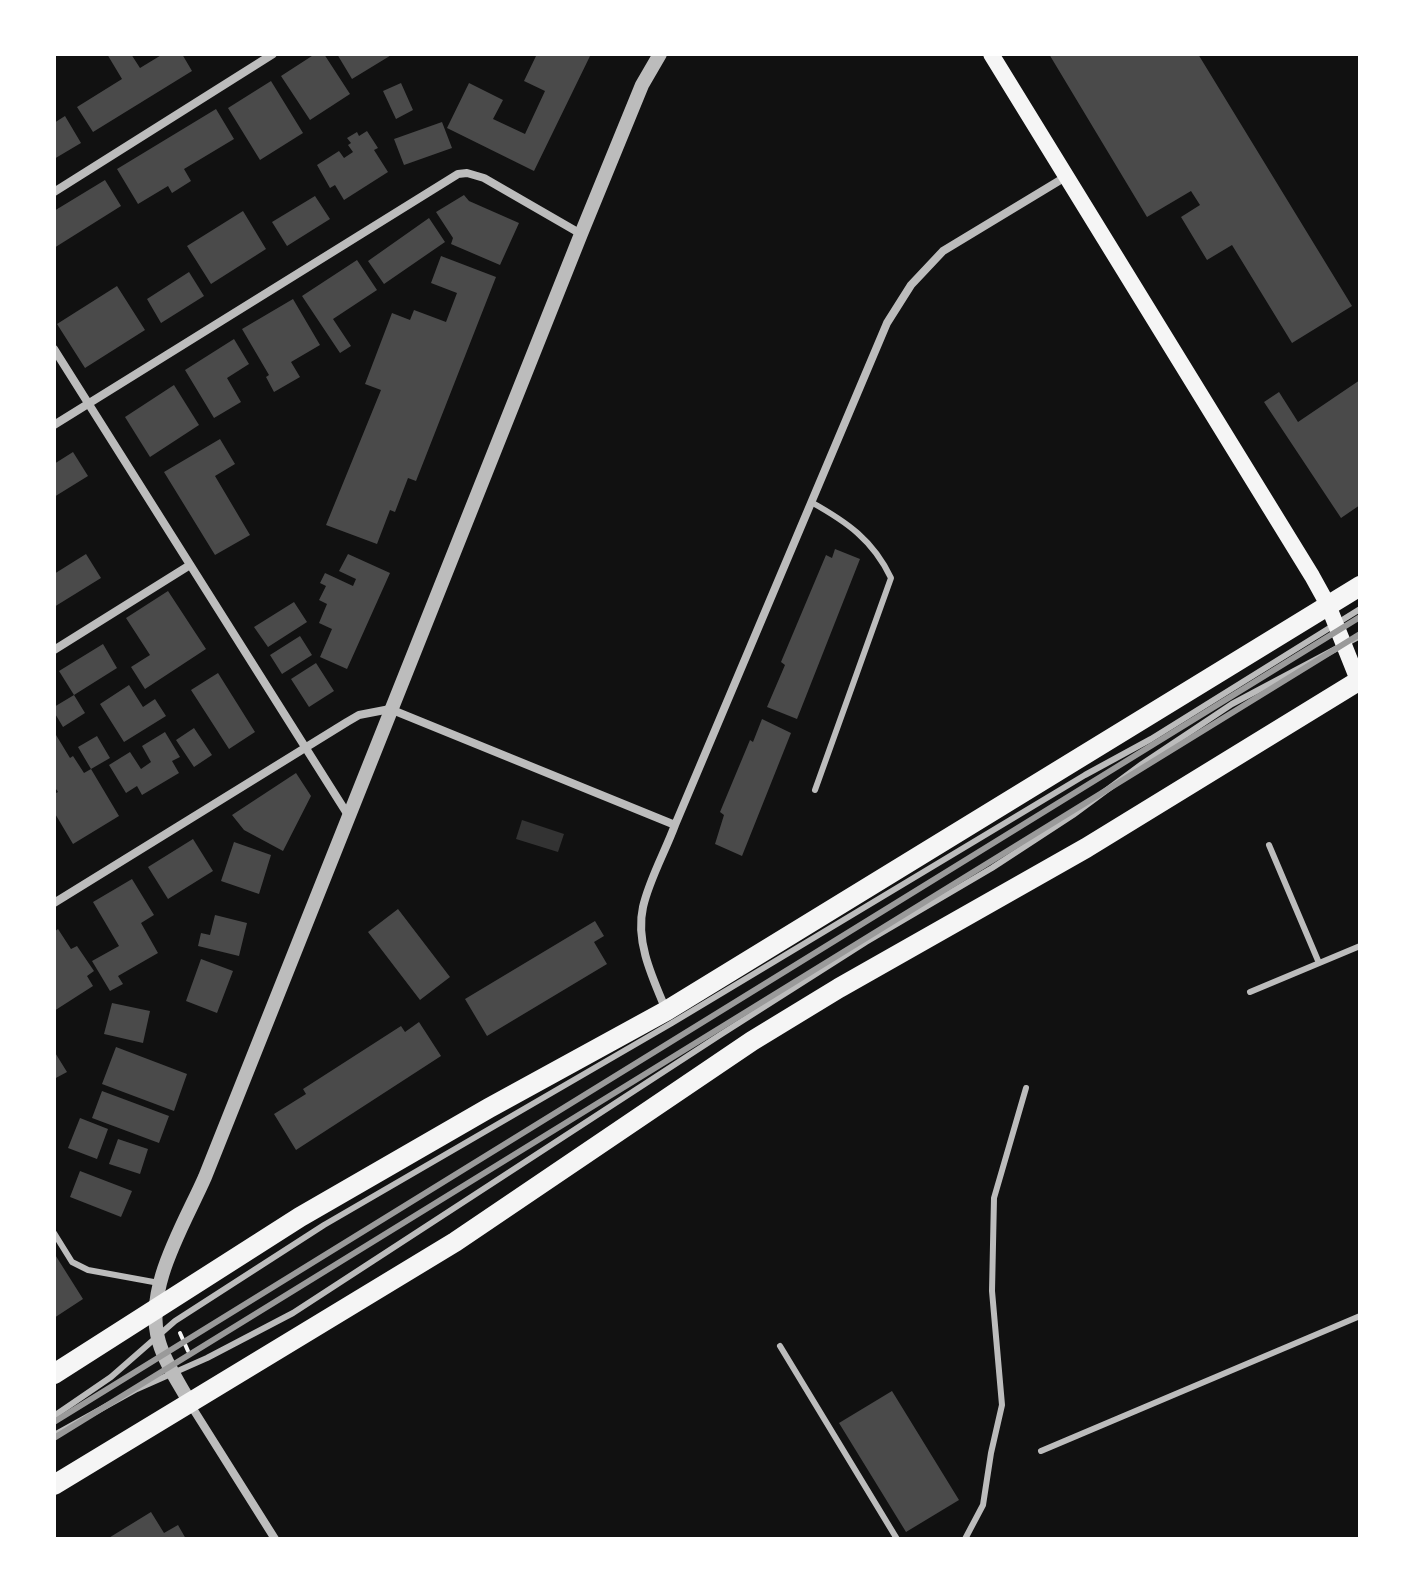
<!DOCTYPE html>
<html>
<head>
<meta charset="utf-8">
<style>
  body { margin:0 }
  #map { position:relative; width:1414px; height:1593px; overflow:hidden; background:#111; font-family:"Nunito Sans",sans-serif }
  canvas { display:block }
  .frame { position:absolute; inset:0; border:56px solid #fff; pointer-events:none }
</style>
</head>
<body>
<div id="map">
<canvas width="1414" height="1593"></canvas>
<div class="frame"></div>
</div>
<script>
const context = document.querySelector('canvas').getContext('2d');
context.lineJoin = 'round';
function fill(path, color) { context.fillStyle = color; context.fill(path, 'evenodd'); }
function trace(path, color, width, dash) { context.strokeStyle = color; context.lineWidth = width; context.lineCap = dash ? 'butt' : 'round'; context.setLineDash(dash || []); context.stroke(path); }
const water = new Path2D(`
  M 522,820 L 564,834 L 558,852 L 516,839 Z`);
const building = new Path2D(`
  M 107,54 L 131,54 L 140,68 L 163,54 L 182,54 L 192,71 L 93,132 L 77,107 L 122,79 Z
  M 315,54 L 324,54 L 350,94 L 310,120 L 281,76 Z
  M 337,54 L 393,54 L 352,79 Z
  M 540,54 L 591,54 L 534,171 L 447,128 L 469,83 L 503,100 L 493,119 L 525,134 L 545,91 L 524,81 L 536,56 Z
  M 1049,54 L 1198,54 L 1352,306 L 1292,343 L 1232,245 L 1207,260 L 1181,217 L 1200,205 L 1191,191 L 1147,217 Z
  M 271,81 L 303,133 L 260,160 L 228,108 Z
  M 401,83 L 413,110 L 396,119 L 383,91 Z
  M 216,109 L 234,139 L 184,169 L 191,181 L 172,193 L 168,186 L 138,204 L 117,169 Z
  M 65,116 L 81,143 L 54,159 L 54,123 Z
  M 442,122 L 452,148 L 404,165 L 394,139 Z
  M 367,131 L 378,148 L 374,150 L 388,172 L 344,200 L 335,185 L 330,188 L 317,165 L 339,151 L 344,158 L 353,152 L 348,145 L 351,143 L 347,138 L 357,132 L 359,136 Z
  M 105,180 L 121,206 L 54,248 L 54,211 Z
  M 464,195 L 469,201 L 519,223 L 500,265 L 451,244 L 453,238 L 436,212 Z
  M 315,196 L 330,219 L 287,246 L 272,222 Z
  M 243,211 L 266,249 L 211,284 L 187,246 Z
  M 429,218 L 445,242 L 384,284 L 368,261 Z
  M 441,256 L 496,277 L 416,481 L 408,478 L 395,512 L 390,510 L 377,544 L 326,525 L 381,390 L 365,384 L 392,313 L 410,320 L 414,310 L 446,322 L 457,293 L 431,283 Z
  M 357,260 L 377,290 L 333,319 L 351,346 L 340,353 L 302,296 Z
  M 189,272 L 204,296 L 161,323 L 147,299 Z
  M 117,286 L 145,330 L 85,368 L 57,324 Z
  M 293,299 L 320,345 L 291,362 L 300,377 L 274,392 L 266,377 L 269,375 L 242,329 Z
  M 234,339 L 249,364 L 227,378 L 241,402 L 214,418 L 185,370 Z
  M 1360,380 L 1360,505 L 1341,518 L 1264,402 L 1279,392 L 1298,422 Z
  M 174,385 L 199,425 L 150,457 L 125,417 Z
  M 220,439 L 235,464 L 215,476 L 250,535 L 215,555 L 164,472 Z
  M 73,452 L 88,476 L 54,497 L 54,464 Z
  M 835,549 L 860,559 L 797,719 L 767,707 L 785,665 L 781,662 L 826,555 L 832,558 Z
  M 86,554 L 101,578 L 54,607 L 54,574 Z
  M 348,554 L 390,573 L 347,669 L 320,657 L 332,629 L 319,623 L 327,604 L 319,600 L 326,586 L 320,583 L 325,573 L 353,586 L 356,579 L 339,571 Z
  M 168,591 L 206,649 L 145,689 L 131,667 L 150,655 L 126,618 Z
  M 294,602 L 307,622 L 268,647 L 254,627 Z
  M 300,636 L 312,655 L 282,674 L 270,655 Z
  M 103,644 L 117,668 L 74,695 L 59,671 Z
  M 316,663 L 334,691 L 309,707 L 291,679 Z
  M 218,673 L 255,732 L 229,749 L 191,690 Z
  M 129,685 L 143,707 L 155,699 L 166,716 L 124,742 L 100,704 Z
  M 74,695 L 85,713 L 63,727 L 54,712 L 54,707 Z
  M 762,719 L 791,733 L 742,856 L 715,844 L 724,815 L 720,812 L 750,740 L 753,742 Z
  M 194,728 L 212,755 L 194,767 L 176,740 Z
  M 165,732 L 180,757 L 172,761 L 179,773 L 142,795 L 137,786 L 126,793 L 109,765 L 130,752 L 141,769 L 151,762 L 142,746 Z
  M 56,735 L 70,758 L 73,756 L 84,773 L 91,769 L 119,816 L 73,844 L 54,812 L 54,794 L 58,792 L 54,786 Z
  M 97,736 L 110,758 L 91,769 L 78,747 Z
  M 296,773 L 311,796 L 283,851 L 244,830 L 232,815 Z
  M 193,839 L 213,871 L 168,899 L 148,867 Z
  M 234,842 L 271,855 L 259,894 L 221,881 Z
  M 132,879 L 154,915 L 141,923 L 158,953 L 118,976 L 123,984 L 110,991 L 92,961 L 119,946 L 93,902 Z
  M 398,909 L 450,977 L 420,1000 L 368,932 Z
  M 215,915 L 247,923 L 239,956 L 198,946 L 201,933 L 210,935 Z
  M 595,921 L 604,936 L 594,942 L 607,964 L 487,1036 L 465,999 Z
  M 58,929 L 71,949 L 77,946 L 94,971 L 87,976 L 93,986 L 54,1011 L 54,932 Z
  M 201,959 L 233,971 L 217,1013 L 186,1001 Z
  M 112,1003 L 150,1011 L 143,1043 L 104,1034 Z
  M 419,1022 L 441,1056 L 296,1150 L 274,1114 L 306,1094 L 303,1089 L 401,1026 L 405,1032 Z
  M 116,1047 L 187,1074 L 174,1111 L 102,1084 Z
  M 54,1051 L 67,1072 L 54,1079 Z
  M 102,1091 L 169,1116 L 159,1143 L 92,1118 Z
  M 80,1118 L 108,1129 L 97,1159 L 68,1148 Z
  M 118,1139 L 148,1149 L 140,1174 L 109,1164 Z
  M 80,1171 L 132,1191 L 121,1217 L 70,1197 Z
  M 54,1253 L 83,1299 L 54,1318 Z
  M 892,1391 L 959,1500 L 906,1532 L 839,1423 Z
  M 151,1512 L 164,1533 L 178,1525 L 186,1539 L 107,1539 Z`);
const path = new Path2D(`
  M 180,1333 L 188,1351`);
const service = new Path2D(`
  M 811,502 C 847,522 873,540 891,578 L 815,790
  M 1269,845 L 1319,963
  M 1250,992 L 1360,946
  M 54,1233 L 72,1262 L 88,1270 L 159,1283
  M 780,1346 L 897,1539
  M 54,1416 L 111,1377 L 175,1321 L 324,1225 L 672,1023 L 1085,775 L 1151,739 L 1360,609
  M 54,1435 L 137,1389 L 207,1358 L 293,1313 L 720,1035 L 866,942 L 992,868 L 1073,815 L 1142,764 L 1232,704 L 1360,636
  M 1041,1451 L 1360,1316
  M 965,1539 L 983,1505 L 991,1453 L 1002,1405 L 992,1291 L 994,1198 L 1026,1088`);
const minor = new Path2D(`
  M 54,192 L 273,54
  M 54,349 L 348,815
  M 54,425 L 458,174 L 467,173 L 484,178 L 581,234
  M 54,650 L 190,565
  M 54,903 L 347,722 L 359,715 L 390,709 L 675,825
  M 666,1010 C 653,979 635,942 643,907 C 649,880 665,852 675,825 L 887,323 L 911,285 L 943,251 L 1067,176
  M 190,1404 L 275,1539`);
const tertiary = new Path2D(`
  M 190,1403 C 179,1383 165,1363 159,1342 C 143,1289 184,1225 205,1177 L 581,234 L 642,85 L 660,54`);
const secondary = new Path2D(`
  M 991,54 L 1312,576 L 1328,605 L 1360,685`);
const primary = new Path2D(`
  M 54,1374 L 300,1217 L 489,1108 L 666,1011 L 1360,586
  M 54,1485 L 455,1242 L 752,1041 L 839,988 L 1086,848 L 1360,680`);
const rail = new Path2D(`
  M 54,1422 L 1360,617
  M 54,1438 L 1360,634`);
fill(water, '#333');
fill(building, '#4a4a4a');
trace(path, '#f5f5f5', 4);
trace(service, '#bcbcbc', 6);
trace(minor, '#bcbcbc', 8);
trace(tertiary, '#bcbcbc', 14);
trace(secondary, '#f5f5f5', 16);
trace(primary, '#f5f5f5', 20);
trace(rail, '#9a9a9a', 6);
</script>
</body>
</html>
